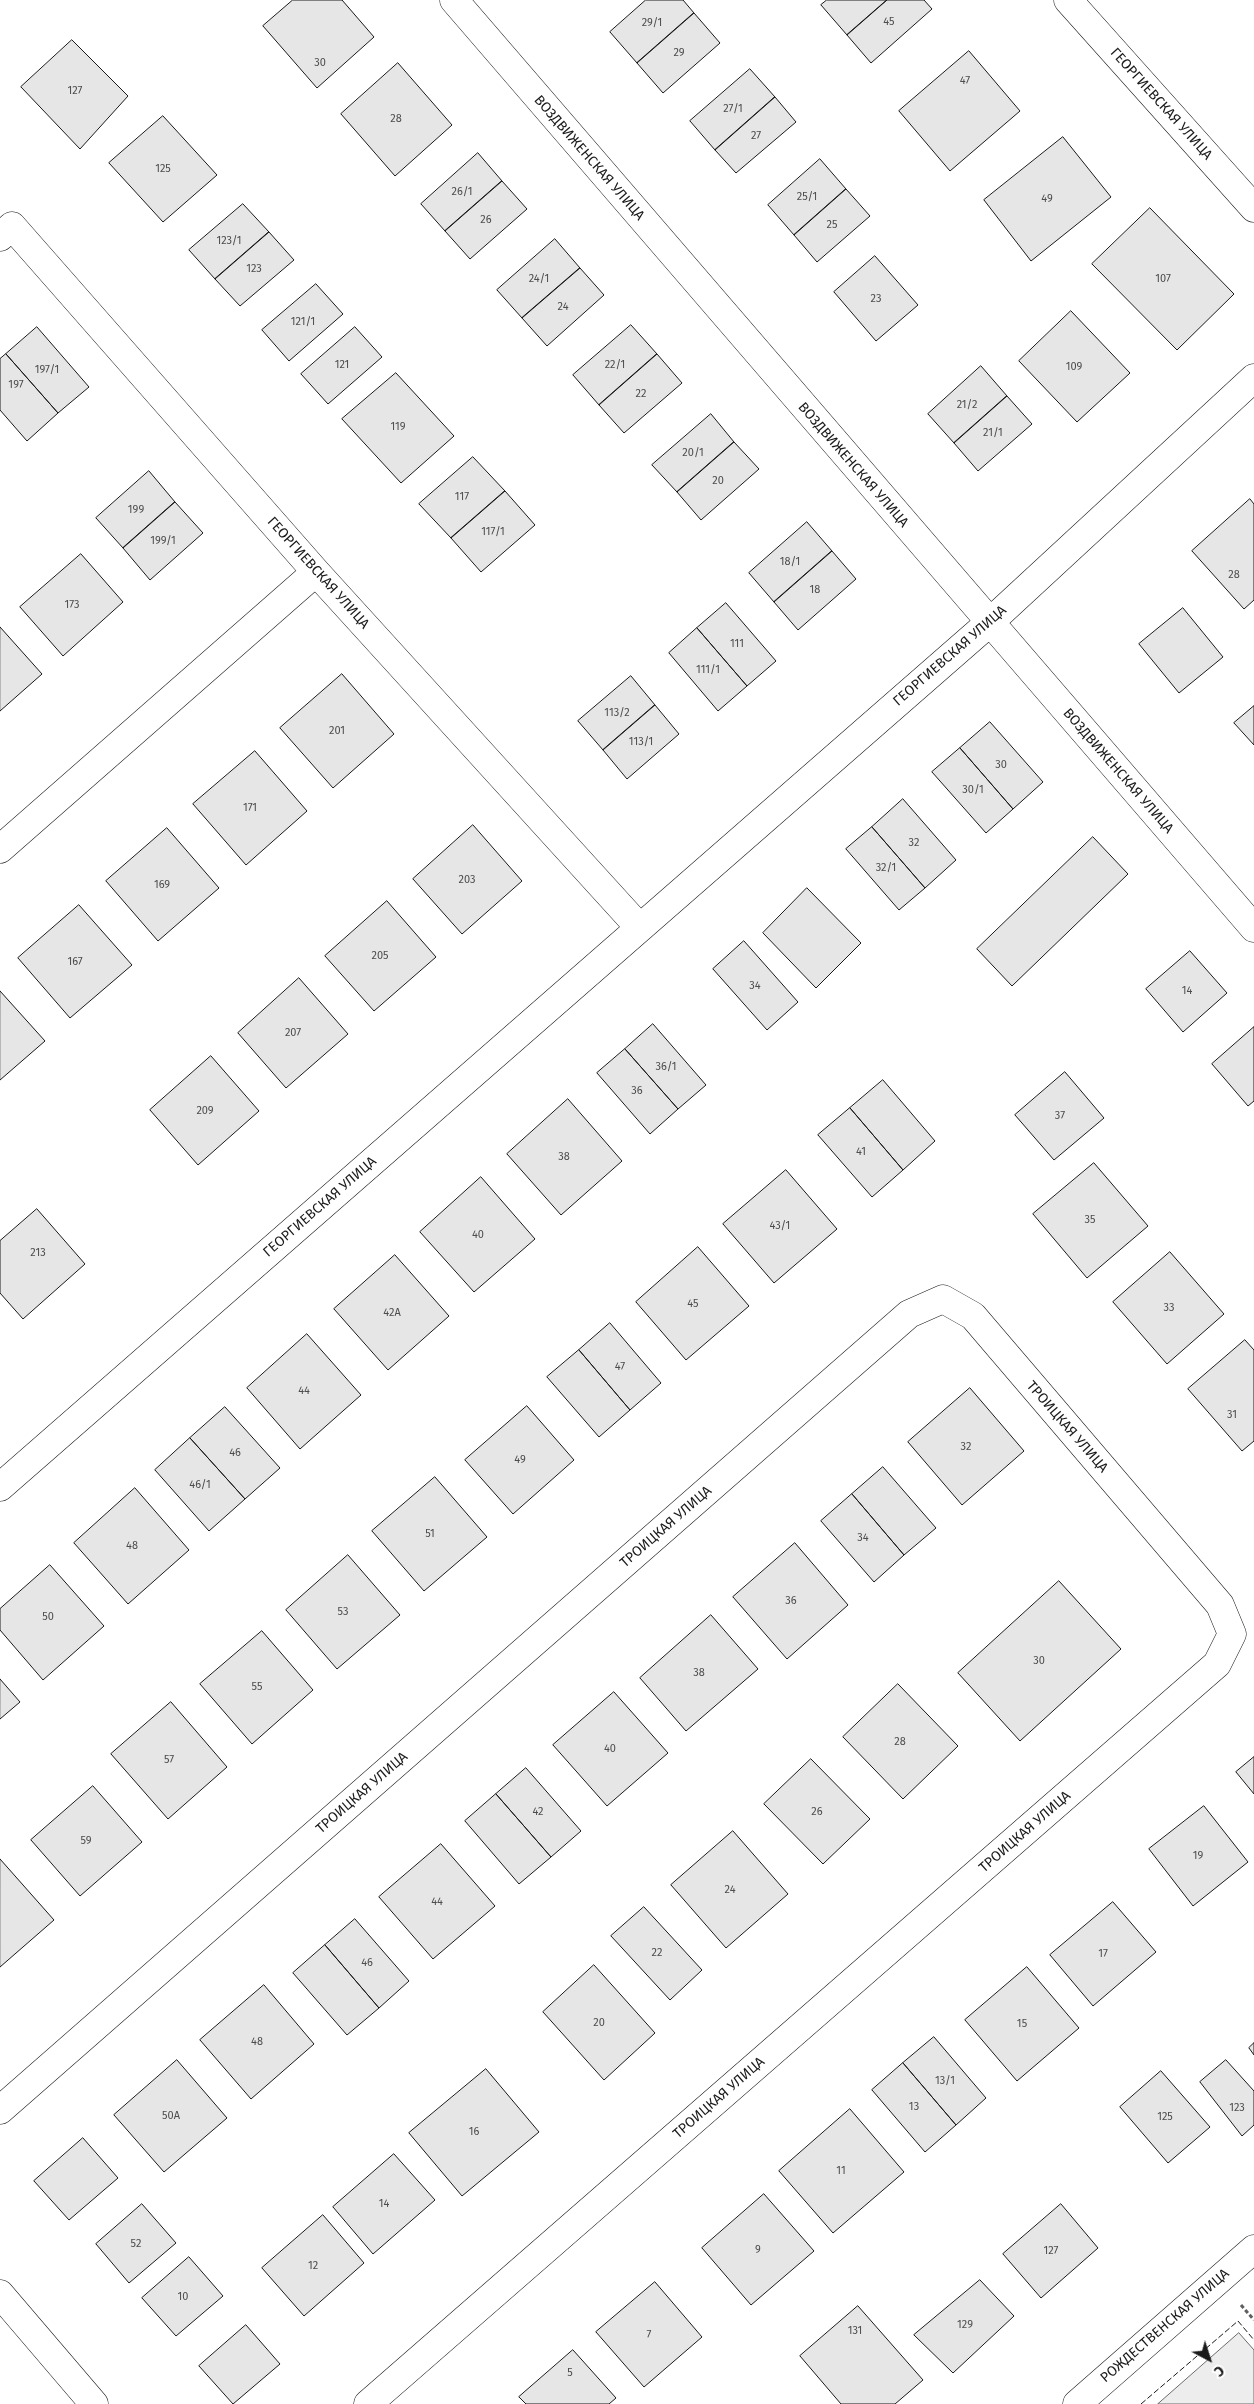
<!DOCTYPE html>
<html>
<head>
<meta charset="utf-8">
<style>
  body { margin:0 }
  #map { position:relative; width:1254px; height:2404px; overflow:hidden; background:#fff; font-family:"Fira Sans",sans-serif }
  canvas { display:block }
  .north { position:absolute; left:1184px; top:2334px; width:50px; height:50px; -webkit-text-stroke:4px #fff; paint-order:stroke; rotate:140deg; font-size:14px; font-weight:700; line-height:20px; text-align:center; color:#1a1a1a }
  .north::after { content:''; display:block; margin:auto; width:18px; height:22px; background:#1a1a1a; clip-path:polygon(50% 0,100% 100%,50% 72%,0 100%) }
</style>
</head>
<body>
<div id="map">
<canvas width="1254" height="2404"></canvas>
<div class="north">С</div>
</div>
<script>
const context = document.querySelector('canvas').getContext('2d');
context.lineJoin = 'round';
function fill(path, color) { context.fillStyle = color; context.fill(path, 'evenodd'); }
function trace(path, color, width, dash) { context.strokeStyle = color; context.lineWidth = width; context.lineCap = dash ? 'butt' : 'round'; context.setLineDash(dash || []); context.stroke(path); }
function drawText(font, color, halo, rows, align = 'center') {
  context.font = font + ' "Fira Sans",sans-serif'; context.lineWidth = 4; context.setLineDash([]); context.textBaseline = 'middle'; context.strokeStyle = halo; context.fillStyle = color; for (const [text, x, y, turn = 0] of rows) {
    context.save(); context.translate(x, y); context.rotate((+turn || 0) * Math.PI / 180); context.textAlign = isNaN(turn) ? turn : align; if (halo) context.strokeText(text, 0, 0); context.fillText(text, 0, 0); context.restore();
  }
}
const built = new Path2D(`
  M 1239,2333 L 1254,2350 L 1254,2404 L 1158,2404 Z`);
const building = new Path2D(`
  M 293,0 L 342,0 L 374,37 L 317,88 L 263,26 Z
  M 646,0 L 683,0 L 694,13 L 637,63 L 610,32 Z
  M 827,0 L 887,0 L 847,35 L 821,5 Z
  M 887,0 L 924,0 L 932,9 L 871,63 L 847,35 Z
  M 694,13 L 720,43 L 663,93 L 637,63 Z
  M 72,40 L 128,96 L 80,149 L 21,87 Z
  M 969,51 L 1020,111 L 950,171 L 899,111 Z
  M 398,63 L 452,125 L 395,176 L 341,114 Z
  M 750,69 L 775,97 L 715,150 L 690,121 Z
  M 775,97 L 796,122 L 736,173 L 715,150 Z
  M 163,116 L 217,175 L 163,222 L 109,163 Z
  M 1063,137 L 1111,197 L 1031,261 L 984,200 Z
  M 478,153 L 502,181 L 445,231 L 421,204 Z
  M 820,159 L 846,189 L 794,235 L 768,205 Z
  M 502,181 L 527,209 L 470,259 L 445,231 Z
  M 846,189 L 870,216 L 817,262 L 794,235 Z
  M 243,204 L 269,232 L 215,279 L 189,250 Z
  M 1150,208 L 1234,294 L 1177,350 L 1092,264 Z
  M 269,232 L 294,260 L 240,306 L 215,279 Z
  M 555,239 L 580,268 L 522,318 L 497,290 Z
  M 875,256 L 918,305 L 876,341 L 834,292 Z
  M 580,268 L 604,295 L 547,346 L 522,318 Z
  M 316,284 L 343,314 L 289,361 L 262,330 Z
  M 1071,311 L 1130,373 L 1077,422 L 1019,361 Z
  M 631,325 L 657,354 L 599,405 L 573,375 Z
  M 37,327 L 89,387 L 58,413 L 6,354 Z
  M 355,327 L 382,357 L 328,404 L 301,374 Z
  M 6,354 L 58,413 L 27,441 L 0,410 L 0,359 Z
  M 657,354 L 682,383 L 624,433 L 599,405 Z
  M 981,366 L 1007,396 L 954,443 L 928,414 Z
  M 396,373 L 454,436 L 401,483 L 342,419 Z
  M 1007,396 L 1032,424 L 978,471 L 954,443 Z
  M 711,414 L 734,442 L 677,492 L 652,465 Z
  M 734,442 L 759,469 L 701,520 L 677,492 Z
  M 473,457 L 505,491 L 451,538 L 419,504 Z
  M 149,471 L 175,502 L 123,548 L 96,518 Z
  M 505,491 L 535,525 L 481,572 L 451,538 Z
  M 1250,499 L 1254,504 L 1254,600 L 1244,609 L 1192,551 Z
  M 175,502 L 203,533 L 150,580 L 123,548 Z
  M 807,522 L 832,551 L 774,602 L 749,573 Z
  M 832,551 L 856,579 L 798,630 L 774,602 Z
  M 81,554 L 123,602 L 63,656 L 20,607 Z
  M 726,603 L 776,661 L 747,686 L 697,628 Z
  M 1183,608 L 1223,657 L 1179,693 L 1139,644 Z
  M 0,627 L 42,674 L 0,711 Z
  M 697,628 L 747,686 L 718,711 L 669,653 Z
  M 342,674 L 394,734 L 333,788 L 280,728 Z
  M 631,676 L 655,705 L 603,750 L 578,721 Z
  M 655,705 L 679,734 L 627,779 L 603,750 Z
  M 1254,706 L 1254,745 L 1234,723 Z
  M 990,722 L 1043,782 L 1013,809 L 960,748 Z
  M 960,748 L 1013,809 L 986,833 L 932,772 Z
  M 255,751 L 307,811 L 246,865 L 193,804 Z
  M 903,799 L 956,860 L 925,888 L 872,827 Z
  M 473,825 L 522,881 L 462,934 L 413,879 Z
  M 872,827 L 925,888 L 899,910 L 846,849 Z
  M 167,828 L 219,888 L 158,941 L 106,881 Z
  M 1093,837 L 1128,874 L 1012,986 L 977,949 Z
  M 807,888 L 861,943 L 816,988 L 763,933 Z
  M 387,901 L 436,957 L 374,1011 L 325,956 Z
  M 79,905 L 132,965 L 70,1018 L 18,958 Z
  M 744,941 L 798,1002 L 767,1030 L 713,969 Z
  M 1190,951 L 1227,993 L 1183,1032 L 1146,989 Z
  M 299,978 L 348,1034 L 286,1088 L 238,1033 Z
  M 0,991 L 45,1041 L 0,1080 Z
  M 653,1024 L 706,1085 L 678,1109 L 625,1049 Z
  M 1254,1027 L 1254,1101 L 1248,1106 L 1212,1064 Z
  M 625,1049 L 678,1109 L 650,1134 L 597,1073 Z
  M 211,1056 L 259,1111 L 198,1165 L 150,1110 Z
  M 1065,1072 L 1104,1118 L 1054,1160 L 1015,1115 Z
  M 883,1080 L 935,1141 L 903,1170 L 850,1108 Z
  M 568,1099 L 622,1161 L 561,1215 L 507,1154 Z
  M 850,1108 L 903,1170 L 872,1197 L 818,1135 Z
  M 1094,1163 L 1148,1226 L 1087,1278 L 1033,1214 Z
  M 786,1170 L 837,1229 L 774,1283 L 723,1224 Z
  M 481,1177 L 535,1239 L 474,1292 L 420,1232 Z
  M 37,1209 L 85,1264 L 23,1319 L 0,1293 L 0,1241 Z
  M 698,1247 L 749,1306 L 686,1360 L 636,1302 Z
  M 1170,1252 L 1224,1314 L 1167,1364 L 1113,1302 Z
  M 395,1255 L 449,1316 L 388,1370 L 334,1309 Z
  M 610,1323 L 661,1383 L 630,1410 L 579,1350 Z
  M 307,1334 L 361,1395 L 300,1449 L 247,1388 Z
  M 1245,1340 L 1254,1350 L 1254,1441 L 1242,1451 L 1188,1389 Z
  M 579,1350 L 630,1410 L 599,1437 L 547,1377 Z
  M 970,1388 L 1024,1451 L 962,1505 L 908,1442 Z
  M 527,1406 L 574,1460 L 513,1514 L 465,1460 Z
  M 225,1407 L 280,1468 L 245,1499 L 190,1438 Z
  M 190,1438 L 245,1499 L 209,1531 L 155,1470 Z
  M 883,1467 L 936,1528 L 904,1555 L 852,1494 Z
  M 435,1477 L 487,1537 L 424,1591 L 372,1531 Z
  M 135,1488 L 189,1550 L 128,1604 L 74,1543 Z
  M 852,1494 L 904,1555 L 874,1582 L 821,1521 Z
  M 795,1543 L 848,1605 L 787,1659 L 733,1597 Z
  M 348,1555 L 400,1615 L 337,1669 L 286,1610 Z
  M 50,1565 L 104,1626 L 43,1680 L 0,1630 L 0,1609 Z
  M 1059,1581 L 1121,1649 L 1020,1741 L 958,1673 Z
  M 711,1615 L 758,1669 L 686,1731 L 640,1678 Z
  M 262,1631 L 313,1690 L 252,1744 L 200,1684 Z
  M 0,1679 L 20,1702 L 0,1719 Z
  M 898,1684 L 958,1746 L 903,1799 L 843,1737 Z
  M 614,1692 L 668,1753 L 607,1806 L 553,1745 Z
  M 171,1702 L 227,1767 L 168,1819 L 111,1754 Z
  M 1254,1757 L 1254,1794 L 1236,1772 Z
  M 811,1759 L 870,1819 L 823,1864 L 764,1804 Z
  M 526,1768 L 581,1831 L 551,1857 L 496,1794 Z
  M 93,1786 L 142,1842 L 80,1896 L 31,1840 Z
  M 496,1794 L 551,1857 L 519,1884 L 465,1821 Z
  M 1204,1806 L 1248,1862 L 1193,1906 L 1149,1849 Z
  M 733,1831 L 788,1894 L 726,1948 L 671,1885 Z
  M 441,1844 L 495,1906 L 433,1959 L 379,1897 Z
  M 0,1859 L 54,1920 L 0,1967 Z
  M 1113,1902 L 1156,1952 L 1093,2006 L 1050,1955 Z
  M 644,1907 L 702,1970 L 670,2000 L 611,1936 Z
  M 355,1919 L 409,1981 L 379,2008 L 325,1945 Z
  M 325,1945 L 379,2008 L 347,2035 L 293,1973 Z
  M 594,1965 L 655,2033 L 604,2080 L 543,2012 Z
  M 1027,1967 L 1079,2028 L 1017,2081 L 965,2020 Z
  M 264,1985 L 314,2044 L 251,2099 L 200,2040 Z
  M 934,2037 L 986,2098 L 956,2125 L 903,2063 Z
  M 1254,2043 L 1254,2055 L 1249,2048 Z
  M 177,2060 L 227,2118 L 164,2172 L 114,2115 Z
  M 1226,2060 L 1254,2091 L 1254,2125 L 1242,2136 L 1200,2082 Z
  M 903,2063 L 956,2125 L 925,2152 L 872,2090 Z
  M 486,2069 L 539,2132 L 462,2196 L 409,2133 Z
  M 1161,2071 L 1210,2127 L 1168,2163 L 1120,2107 Z
  M 850,2109 L 904,2172 L 833,2233 L 779,2171 Z
  M 83,2138 L 118,2178 L 69,2220 L 34,2181 Z
  M 394,2154 L 435,2200 L 373,2254 L 333,2207 Z
  M 764,2194 L 814,2251 L 751,2305 L 702,2248 Z
  M 142,2204 L 176,2243 L 129,2283 L 96,2244 Z
  M 1061,2204 L 1098,2248 L 1041,2298 L 1003,2254 Z
  M 323,2215 L 364,2263 L 304,2316 L 262,2268 Z
  M 189,2257 L 223,2296 L 176,2336 L 142,2298 Z
  M 980,2280 L 1014,2316 L 953,2373 L 914,2335 Z
  M 655,2282 L 702,2337 L 644,2387 L 596,2332 Z
  M 858,2306 L 923,2380 L 895,2404 L 841,2404 L 800,2356 Z
  M 246,2325 L 280,2364 L 233,2404 L 199,2366 Z
  M 573,2350 L 616,2398 L 609,2404 L 526,2404 L 519,2397 Z`);
const path = new Path2D(`
  M 1241,2305 L 1254,2320`);
const minor = new Path2D(`
  M 454,0 L 1254,928
  M 1068,0 L 1254,208
  M 0,237 L 12,226 L 316,572 L 639,927
  M 0,849 L 316,572
  M 0,1487 L 989,623 L 1254,378
  M 0,2110 L 909,1314 L 943,1299 L 973,1316 L 1220,1605 L 1232,1634 L 1217,1664 L 368,2404
  M 0,2294 L 94,2404
  M 1077,2404 L 1254,2249`);
const fence = new Path2D(`
  M 1141,2404 L 1238,2321 L 1254,2340`);
const numberNames = [
  ["45",889,22],
  ["29/1",652,23],
  ["29",679,53],
  ["30",320,63],
  ["47",965,81],
  ["127",75,91],
  ["27/1",733,109],
  ["28",396,119],
  ["27",756,136],
  ["125",163,169],
  ["26/1",462,192],
  ["25/1",807,197],
  ["49",1047,199],
  ["26",486,220],
  ["25",832,225],
  ["123/1",229,241],
  ["123",254,269],
  ["24/1",539,279],
  ["107",1163,279],
  ["23",876,299],
  ["24",563,307],
  ["121/1",303,322],
  ["121",342,365],
  ["22/1",615,365],
  ["109",1074,367],
  ["197/1",47,370],
  ["197",16,385],
  ["22",641,394],
  ["21/2",967,405],
  ["119",398,427],
  ["21/1",993,433],
  ["20/1",693,453],
  ["20",718,481],
  ["117",462,497],
  ["199",136,510],
  ["117/1",493,532],
  ["199/1",163,541],
  ["18/1",790,562],
  ["28",1234,575],
  ["18",815,590],
  ["173",72,605],
  ["111",737,644],
  ["111/1",708,670],
  ["113/2",617,713],
  ["201",337,731],
  ["113/1",641,742],
  ["30",1001,765],
  ["30/1",973,790],
  ["171",250,808],
  ["32",914,843],
  ["32/1",886,868],
  ["203",467,880],
  ["169",162,885],
  ["205",380,956],
  ["167",75,962],
  ["34",755,986],
  ["14",1187,991],
  ["207",293,1033],
  ["36/1",666,1067],
  ["36",637,1091],
  ["209",205,1111],
  ["37",1060,1116],
  ["41",861,1152],
  ["38",564,1157],
  ["35",1090,1220],
  ["43/1",780,1226],
  ["40",478,1235],
  ["213",38,1253],
  ["45",693,1304],
  ["33",1169,1308],
  ["42А",392,1313],
  ["47",620,1367],
  ["44",304,1391],
  ["31",1232,1415],
  ["32",966,1447],
  ["46",235,1453],
  ["49",520,1460],
  ["46/1",200,1485],
  ["51",430,1534],
  ["34",863,1538],
  ["48",132,1546],
  ["36",791,1601],
  ["53",343,1612],
  ["50",48,1617],
  ["30",1039,1661],
  ["38",699,1673],
  ["55",257,1687],
  ["28",900,1742],
  ["40",610,1749],
  ["57",169,1760],
  ["42",538,1812],
  ["26",817,1812],
  ["59",86,1841],
  ["19",1198,1856],
  ["24",730,1890],
  ["44",437,1902],
  ["22",657,1953],
  ["17",1103,1954],
  ["46",367,1963],
  ["20",599,2023],
  ["15",1022,2024],
  ["48",257,2042],
  ["13/1",945,2081],
  ["13",914,2107],
  ["123",1237,2108],
  ["50А",171,2116],
  ["125",1165,2117],
  ["16",474,2132],
  ["11",841,2171],
  ["14",384,2204],
  ["52",136,2244],
  ["9",758,2250],
  ["127",1051,2251],
  ["12",313,2266],
  ["10",183,2297],
  ["129",965,2325],
  ["131",855,2331],
  ["7",649,2335],
  ["5",570,2373]
];
const streetNames = [
  ["ГЕОРГИЕВСКАЯ УЛИЦА",1161,104,48],
  ["ВОЗДВИЖЕНСКАЯ УЛИЦА",589,158,49],
  ["ВОЗДВИЖЕНСКАЯ УЛИЦА",853,465,49],
  ["ГЕОРГИЕВСКАЯ УЛИЦА",318,573,48],
  ["ГЕОРГИЕВСКАЯ УЛИЦА",950,656,-41],
  ["ВОЗДВИЖЕНСКАЯ УЛИЦА",1118,771,49],
  ["ГЕОРГИЕВСКАЯ УЛИЦА",320,1207,-41],
  ["ТРОИЦКАЯ УЛИЦА",1067,1427,49],
  ["ТРОИЦКАЯ УЛИЦА",666,1527,-41],
  ["ТРОИЦКАЯ УЛИЦА",362,1793,-41],
  ["ТРОИЦКАЯ УЛИЦА",1025,1832,-41],
  ["ТРОИЦКАЯ УЛИЦА",719,2098,-41],
  ["РОЖДЕСТВЕНСКАЯ УЛИЦА",1165,2326,-41]
];
fill(built, '#ededed');
trace(built, '#6a6a6a', 1);
fill(building, '#e6e6e6');
trace(building, '#1a1a1a', 1);
trace(minor, '#1a1a1a', 29);
trace(path, '#5f5f5f', 3, [4, 2.5]);
trace(minor, '#fff', 28);
trace(fence, '#1a1a1a', 1, [6, 2.5]);
drawText('11px', '#4d4d4d', null, numberNames);
drawText('14px', '#1a1a1a', '#fff', streetNames);
</script>
</body>
</html>
